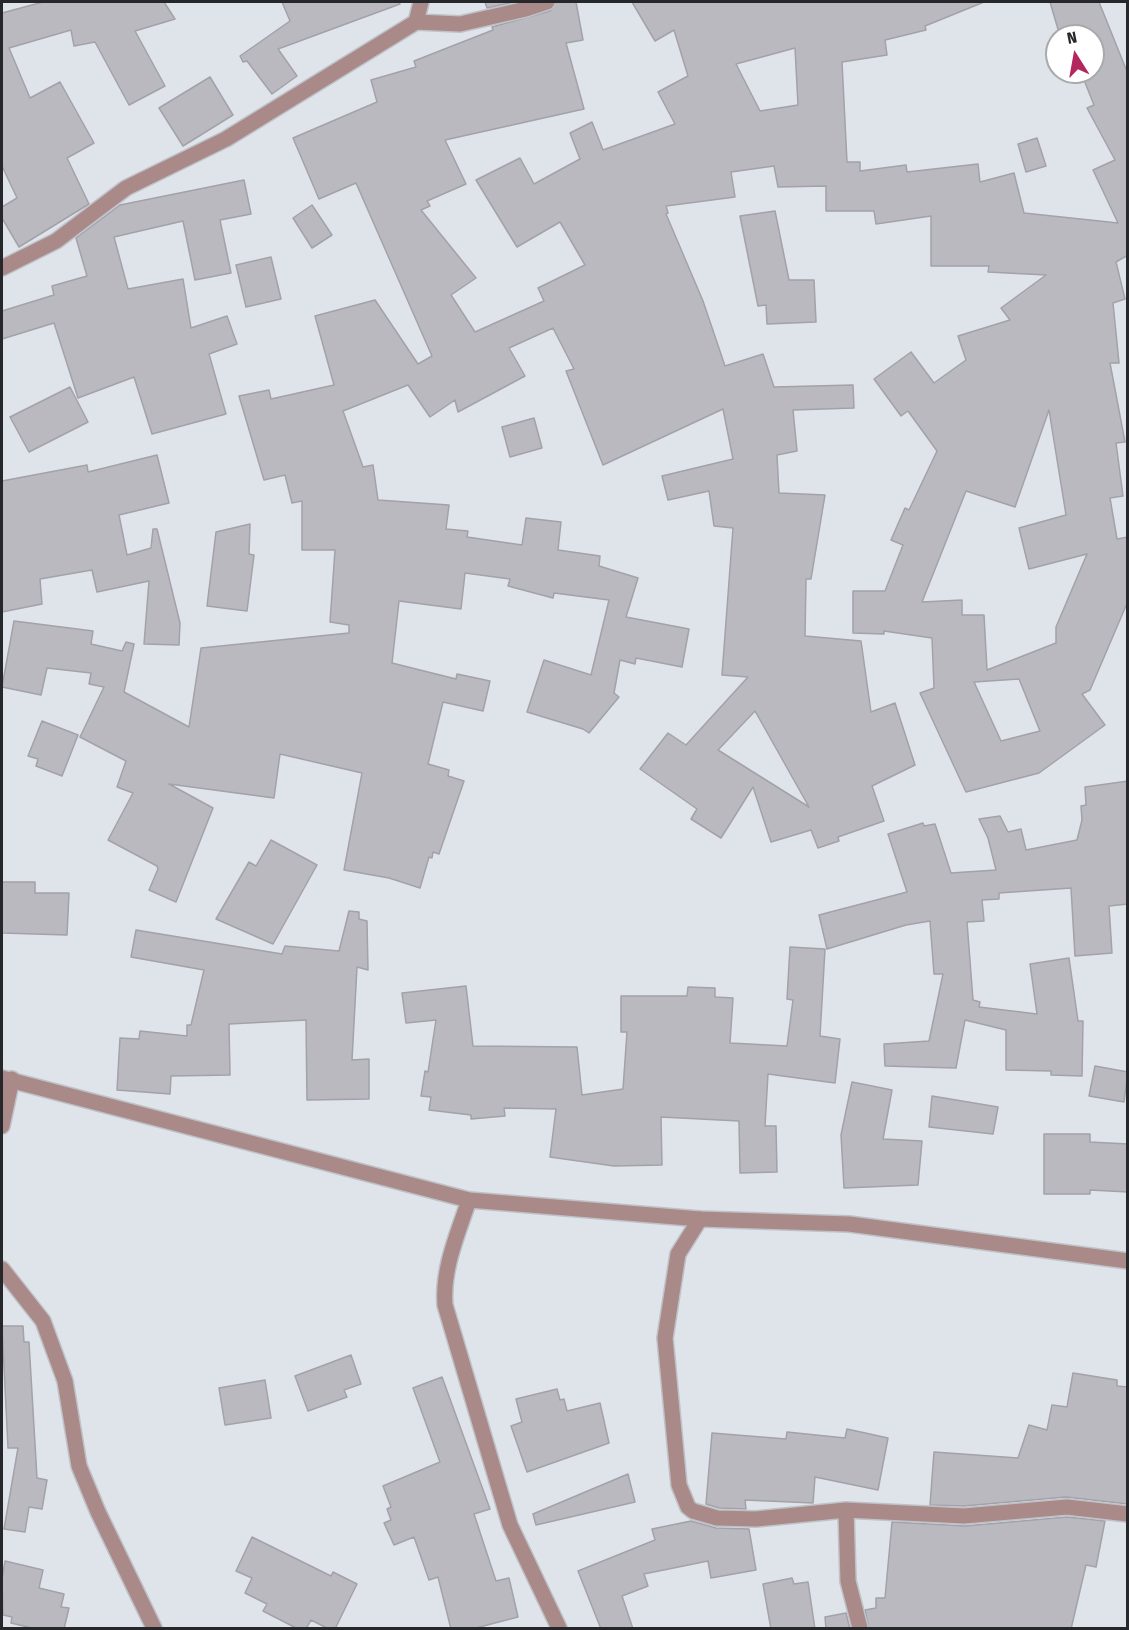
<!DOCTYPE html>
<html>
<head>
<meta charset="utf-8">
<style>
  body { margin:0 }
  #map { position:relative; width:1129px; height:1630px; overflow:hidden; background:#dfe4ea; font-family:"Fira Sans Condensed",sans-serif }
  canvas { display:block }
  .frame { position:absolute; inset:0; border:3px solid #25272a; pointer-events:none }
  .north { position:absolute; left:1045px; top:24px; width:60px; height:60px; box-sizing:border-box; background:#fff; border:2px solid #a8a9aa; border-radius:50%; rotate:349deg; font-size:16px; font-weight:700; line-height:24px; text-align:center; color:#25272a }
  .north::after { content:''; display:block; margin:auto; width:21px; height:27px; background:#b4275e; clip-path:polygon(50% 0,100% 100%,50% 72%,0 100%) }
</style>
</head>
<body>
<div id="map">
<canvas width="1129" height="1630"></canvas>
<div class="frame"></div>
<div class="north">N</div>
</div>
<script>
const context = document.querySelector('canvas').getContext('2d');
context.lineJoin = 'round';
function fill(path, color) { context.fillStyle = color; context.fill(path, 'evenodd'); }
function trace(path, color, width, dash) { context.strokeStyle = color; context.lineWidth = width; context.lineCap = dash ? 'butt' : 'round'; context.setLineDash(dash || []); context.stroke(path); }
const building = new Path2D(`
  M 43,2 L 164,2 L 175,19 L 135,31 L 165,86 L 129,105 L 95,42 L 74,46 L 71,30 L 9,48 L 30,98 L 60,82 L 94,143 L 67,158 L 89,204 L 19,247 L 2,218 L 2,207 L 17,198 L 2,166 L 2,13 Z
  M 282,2 L 399,2 L 400,4 L 278,49 L 297,76 L 272,94 L 247,61 L 243,62 L 240,56 L 290,21 Z
  M 485,2 L 515,2 L 487,8 Z
  M 556,2 L 576,2 L 583,40 L 566,43 L 584,109 L 445,140 L 466,184 L 427,201 L 430,206 L 421,210 L 476,278 L 451,295 L 475,332 L 544,301 L 538,288 L 585,265 L 560,222 L 517,247 L 476,180 L 520,158 L 534,184 L 580,159 L 570,133 L 592,122 L 603,150 L 675,124 L 658,92 L 688,76 L 674,30 L 655,41 L 632,2 L 984,2 L 925,26 L 926,30 L 885,40 L 887,55 L 842,62 L 847,162 L 860,162 L 860,171 L 906,165 L 907,172 L 978,164 L 980,182 L 1014,173 L 1024,213 L 1118,223 L 1093,170 L 1115,160 L 1087,108 L 1094,105 L 1082,75 L 1093,72 L 1093,36 L 1060,36 L 1050,2 L 1099,2 L 1128,74 L 1128,255 L 1116,262 L 1125,299 L 1113,303 L 1119,363 L 1110,363 L 1125,442 L 1116,443 L 1123,496 L 1110,498 L 1117,539 L 1128,537 L 1128,601 L 1090,690 L 1082,694 L 1105,725 L 1039,773 L 966,792 L 920,693 L 934,688 L 932,638 L 884,631 L 884,634 L 853,633 L 853,591 L 885,591 L 903,545 L 891,540 L 905,508 L 909,510 L 937,451 L 908,411 L 901,416 L 874,379 L 911,352 L 934,383 L 966,360 L 958,336 L 1010,320 L 1001,308 L 1046,275 L 988,272 L 989,266 L 931,266 L 931,216 L 876,224 L 874,211 L 826,211 L 826,186 L 778,187 L 774,166 L 731,172 L 735,197 L 666,206 L 668,213 L 666,214 L 703,301 L 725,366 L 763,354 L 774,387 L 853,385 L 854,408 L 793,410 L 797,451 L 777,455 L 779,493 L 825,495 L 811,579 L 806,579 L 805,636 L 861,641 L 871,712 L 895,703 L 915,765 L 872,786 L 884,821 L 838,837 L 839,841 L 818,848 L 811,830 L 771,842 L 753,787 L 721,838 L 691,819 L 697,809 L 640,769 L 668,733 L 686,745 L 748,677 L 722,675 L 733,528 L 714,526 L 709,491 L 668,500 L 662,476 L 733,459 L 723,409 L 603,465 L 566,371 L 574,369 L 553,328 L 509,348 L 525,376 L 458,412 L 455,400 L 430,417 L 408,385 L 343,411 L 363,467 L 373,465 L 378,500 L 449,505 L 446,529 L 468,531 L 467,537 L 522,545 L 526,518 L 561,522 L 558,550 L 600,556 L 599,566 L 638,578 L 626,617 L 689,629 L 682,667 L 636,658 L 635,664 L 620,660 L 614,693 L 619,697 L 589,733 L 583,729 L 527,712 L 544,660 L 591,675 L 609,600 L 554,593 L 553,598 L 508,586 L 510,579 L 465,573 L 461,609 L 399,601 L 392,663 L 456,679 L 457,674 L 490,681 L 483,711 L 443,702 L 428,764 L 449,770 L 448,776 L 464,781 L 439,854 L 433,852 L 432,858 L 429,857 L 420,888 L 389,878 L 344,870 L 362,773 L 280,754 L 274,798 L 169,784 L 213,808 L 176,902 L 149,890 L 158,869 L 157,866 L 108,840 L 133,793 L 117,787 L 126,761 L 80,737 L 104,687 L 89,684 L 91,673 L 47,668 L 41,695 L 2,687 L 14,621 L 93,631 L 91,644 L 122,651 L 126,642 L 134,644 L 124,692 L 189,727 L 201,648 L 349,633 L 349,625 L 330,622 L 335,550 L 302,550 L 302,501 L 292,503 L 285,475 L 264,480 L 239,396 L 269,390 L 271,399 L 334,385 L 315,316 L 375,300 L 418,364 L 432,356 L 356,183 L 319,199 L 293,138 L 377,102 L 371,80 L 416,67 L 414,61 L 493,30 L 492,27 L 550,11 ZM 795,48 L 798,105 L 760,111 L 736,64 ZM 1049,410 L 1066,515 L 1019,528 L 1029,569 L 1087,554 L 1056,627 L 1056,643 L 987,670 L 984,615 L 962,615 L 962,600 L 922,602 L 966,491 L 1015,507 ZM 1019,679 L 1040,731 L 1001,741 L 974,682 ZM 755,711 L 809,807 L 718,750 Z
  M 210,77 L 233,115 L 183,146 L 159,108 Z
  M 1037,138 L 1046,166 L 1026,172 L 1018,144 Z
  M 244,180 L 251,214 L 220,220 L 231,273 L 195,280 L 183,221 L 114,237 L 128,289 L 183,279 L 191,328 L 227,316 L 237,344 L 209,354 L 226,414 L 152,434 L 134,377 L 78,398 L 54,323 L 2,339 L 2,311 L 54,295 L 52,286 L 87,276 L 76,238 L 120,205 Z
  M 312,205 L 332,235 L 312,248 L 293,218 Z
  M 775,211 L 789,280 L 814,280 L 816,322 L 767,324 L 766,305 L 758,306 L 740,216 Z
  M 271,257 L 281,299 L 246,307 L 236,265 Z
  M 70,387 L 88,422 L 29,452 L 10,417 Z
  M 534,418 L 542,448 L 510,457 L 502,427 Z
  M 157,455 L 169,503 L 119,515 L 127,555 L 151,548 L 153,529 L 157,529 L 180,623 L 179,645 L 144,644 L 149,581 L 97,592 L 92,570 L 40,579 L 42,604 L 2,612 L 2,481 L 87,465 L 88,472 Z
  M 250,524 L 249,554 L 254,555 L 247,611 L 207,606 L 216,532 Z
  M 42,721 L 78,735 L 62,776 L 36,766 L 38,759 L 28,756 Z
  M 1128,781 L 1128,904 L 1109,906 L 1112,953 L 1075,956 L 1071,888 L 999,893 L 999,899 L 982,900 L 984,921 L 967,922 L 973,1000 L 980,1002 L 979,1007 L 1037,1014 L 1030,964 L 1069,958 L 1078,1021 L 1083,1021 L 1082,1076 L 1051,1075 L 1051,1071 L 1006,1070 L 1006,1030 L 965,1020 L 956,1068 L 885,1066 L 884,1044 L 929,1041 L 943,974 L 934,974 L 930,921 L 906,925 L 827,949 L 819,915 L 907,892 L 888,834 L 923,823 L 924,826 L 935,824 L 951,873 L 996,870 L 988,838 L 979,819 L 1000,816 L 1008,832 L 1021,829 L 1026,850 L 1077,840 L 1082,820 L 1081,806 L 1086,805 L 1085,787 Z
  M 271,840 L 317,865 L 273,944 L 216,919 L 249,862 L 256,866 Z
  M 2,882 L 35,882 L 35,893 L 69,893 L 67,935 L 2,933 Z
  M 349,911 L 359,912 L 359,919 L 367,921 L 368,970 L 357,967 L 352,1060 L 369,1059 L 369,1099 L 307,1100 L 306,1020 L 229,1024 L 230,1075 L 171,1076 L 170,1094 L 117,1090 L 120,1038 L 139,1039 L 140,1031 L 187,1036 L 187,1025 L 191,1025 L 204,970 L 131,957 L 136,930 L 282,954 L 285,946 L 339,951 Z
  M 790,947 L 825,949 L 820,1036 L 840,1039 L 835,1083 L 768,1074 L 765,1126 L 776,1126 L 777,1172 L 740,1173 L 739,1121 L 661,1117 L 662,1165 L 614,1166 L 550,1157 L 556,1109 L 504,1108 L 505,1116 L 471,1119 L 471,1115 L 429,1110 L 431,1097 L 421,1096 L 425,1071 L 428,1072 L 436,1020 L 406,1023 L 402,993 L 466,986 L 473,1046 L 577,1047 L 582,1095 L 623,1089 L 627,1032 L 621,1032 L 621,996 L 687,996 L 688,987 L 715,988 L 715,997 L 733,998 L 730,1043 L 787,1046 L 793,1000 L 787,999 Z
  M 1095,1066 L 1128,1072 L 1124,1102 L 1089,1096 Z
  M 852,1082 L 892,1090 L 883,1139 L 922,1141 L 918,1185 L 844,1188 L 841,1135 Z
  M 932,1096 L 998,1107 L 993,1134 L 929,1127 Z
  M 1044,1134 L 1090,1134 L 1090,1142 L 1128,1144 L 1128,1192 L 1090,1190 L 1090,1194 L 1044,1194 Z
  M 2,1326 L 23,1326 L 24,1342 L 29,1342 L 37,1478 L 47,1480 L 42,1509 L 29,1507 L 25,1532 L 4,1529 L 18,1448 L 8,1448 Z
  M 351,1355 L 361,1384 L 344,1390 L 347,1397 L 308,1411 L 295,1376 Z
  M 1073,1373 L 1117,1380 L 1117,1386 L 1128,1387 L 1128,1504 L 1066,1497 L 964,1506 L 930,1505 L 934,1452 L 1018,1458 L 1029,1425 L 1047,1430 L 1052,1405 L 1067,1407 Z
  M 442,1377 L 490,1509 L 474,1514 L 496,1581 L 509,1578 L 518,1617 L 472,1629 L 451,1629 L 438,1577 L 429,1580 L 414,1537 L 394,1545 L 384,1523 L 391,1520 L 387,1509 L 391,1507 L 383,1486 L 440,1462 L 413,1388 Z
  M 265,1380 L 271,1418 L 225,1425 L 219,1388 Z
  M 557,1389 L 560,1400 L 564,1399 L 567,1411 L 600,1403 L 609,1443 L 527,1472 L 511,1426 L 522,1422 L 516,1399 Z
  M 847,1429 L 888,1438 L 878,1490 L 815,1477 L 813,1503 L 745,1500 L 746,1509 L 719,1508 L 706,1504 L 712,1433 L 786,1439 L 787,1432 L 845,1438 Z
  M 628,1474 L 635,1502 L 536,1525 L 533,1514 Z
  M 1067,1517 L 1105,1521 L 1096,1567 L 1086,1565 L 1071,1629 L 869,1629 L 865,1610 L 876,1608 L 876,1598 L 885,1598 L 892,1522 L 965,1526 Z
  M 691,1521 L 716,1528 L 749,1529 L 756,1570 L 711,1578 L 708,1561 L 644,1574 L 648,1586 L 622,1596 L 633,1629 L 601,1629 L 578,1571 L 655,1540 L 652,1529 Z
  M 252,1537 L 331,1576 L 333,1572 L 357,1584 L 335,1629 L 329,1629 L 311,1620 L 306,1629 L 298,1629 L 263,1611 L 267,1604 L 245,1593 L 252,1578 L 236,1571 Z
  M 5,1561 L 43,1570 L 39,1588 L 64,1594 L 61,1607 L 69,1608 L 64,1629 L 36,1629 L 11,1623 L 12,1617 L 3,1615 L 2,1579 Z
  M 792,1578 L 794,1584 L 808,1582 L 815,1629 L 771,1629 L 763,1584 Z
  M 846,1613 L 850,1629 L 826,1629 L 825,1617 Z`);
const minor = new Path2D(`
  M 416,22 L 460,24 L 526,9 L 547,2
  M 2,268 L 56,241 L 126,188 L 226,139 L 416,22 L 421,2
  M 2,1126 L 12,1079
  M 469,1200 C 458,1233 442,1269 445,1305 L 510,1525 L 559,1628
  M 700,1219 L 678,1254 L 665,1338 L 679,1485 L 688,1507 L 693,1511 L 717,1518 L 756,1519 L 846,1510 L 964,1516 L 1067,1507 L 1128,1514
  M 2,1269 L 43,1321 L 65,1381 L 79,1466 L 98,1512 L 154,1628
  M 846,1510 L 848,1581 L 860,1628`);
const tertiary = new Path2D(`
  M 2,1078 L 469,1200 L 700,1219 L 849,1224 L 1128,1261`);
fill(building, '#bab9c0');
trace(building, '#a3a1a9', 1.5);
trace(minor, '#bec2c7', 18);
trace(tertiary, '#bec2c7', 18);
trace(minor, '#aa8989', 15);
trace(tertiary, '#aa8989', 15);
</script>
</body>
</html>
